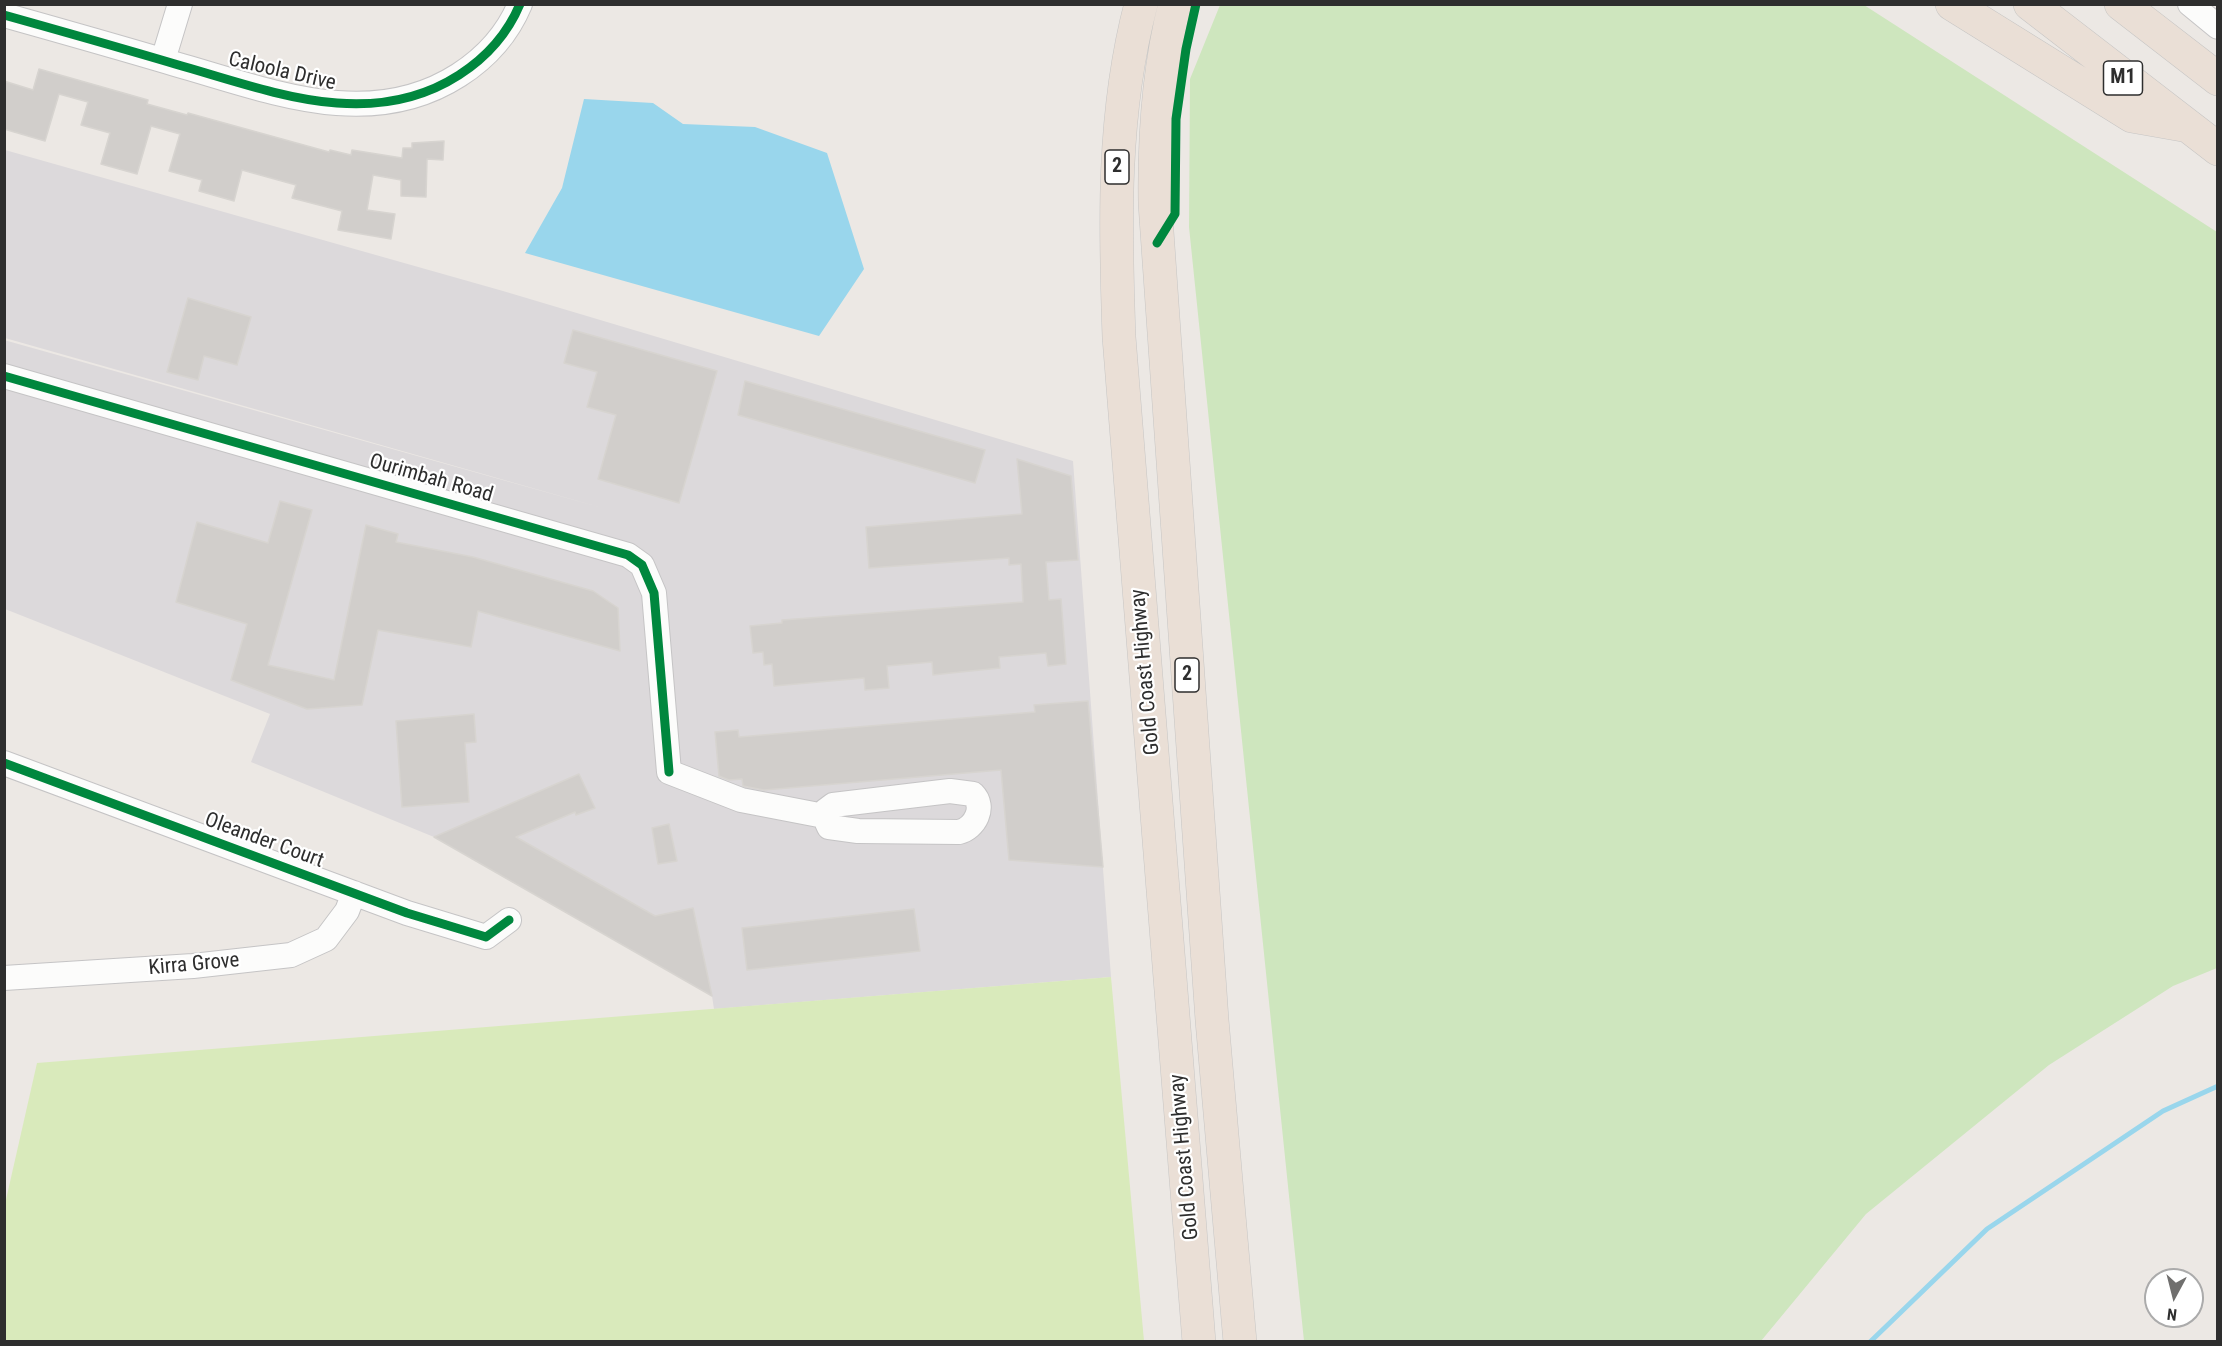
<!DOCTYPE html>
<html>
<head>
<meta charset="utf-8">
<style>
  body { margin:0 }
  #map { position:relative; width:2222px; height:1346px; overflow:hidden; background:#ece8e4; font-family:"Roboto Condensed",sans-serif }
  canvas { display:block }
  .frame { position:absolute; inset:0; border:6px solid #2e2e2e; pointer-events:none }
  .north { position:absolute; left:2144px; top:1268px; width:60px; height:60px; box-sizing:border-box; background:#fff; border:2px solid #ababab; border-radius:50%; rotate:187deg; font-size:16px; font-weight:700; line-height:24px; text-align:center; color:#2e2e2e }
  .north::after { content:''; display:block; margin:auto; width:21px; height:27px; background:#706f6e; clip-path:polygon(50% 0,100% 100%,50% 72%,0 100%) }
</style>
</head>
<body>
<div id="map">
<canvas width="2222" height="1346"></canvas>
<div class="frame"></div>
<div class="north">N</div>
</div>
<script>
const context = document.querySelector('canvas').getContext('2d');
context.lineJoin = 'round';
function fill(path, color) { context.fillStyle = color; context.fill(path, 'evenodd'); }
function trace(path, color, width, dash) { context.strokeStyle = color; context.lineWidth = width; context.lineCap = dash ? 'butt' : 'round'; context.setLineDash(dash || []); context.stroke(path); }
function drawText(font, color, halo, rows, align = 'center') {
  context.font = font + ' "Roboto Condensed",sans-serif'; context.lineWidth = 4.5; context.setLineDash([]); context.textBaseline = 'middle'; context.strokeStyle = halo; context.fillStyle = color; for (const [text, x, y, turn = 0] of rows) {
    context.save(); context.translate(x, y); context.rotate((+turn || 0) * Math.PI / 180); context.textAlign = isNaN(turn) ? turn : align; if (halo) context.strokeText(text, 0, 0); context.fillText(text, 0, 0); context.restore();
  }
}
const industrial = new Path2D(`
  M 5,150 L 503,291 L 1073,461 L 1111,977 L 714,1009 L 712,996 L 434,837 L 251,762 L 270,714 L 5,609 L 4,340 L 606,509 L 5,338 Z`);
const green = new Path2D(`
  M 1220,5 L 1864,5 L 2217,232 L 2217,968 L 2173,986 L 2049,1065 L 1866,1214 L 1761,1341 L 1304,1341 L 1189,227 L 1190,79 Z`);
const pitch = new Path2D(`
  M 1111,977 L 1144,1341 L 5,1341 L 5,1204 L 37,1063 Z`);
const water = new Path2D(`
  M 584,99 L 653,103 L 683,124 L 755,127 L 827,153 L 864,269 L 819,336 L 525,253 L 562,188 Z`);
const stream = new Path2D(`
  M 1870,1342 L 1987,1229 L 2163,1111 L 2218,1086`);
const building = new Path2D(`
  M 39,69 L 148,100 L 147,104 L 187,115 L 188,113 L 329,152 L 330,150 L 351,155 L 352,150 L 402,158 L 403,148 L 412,148 L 412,143 L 444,141 L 443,160 L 427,159 L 426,197 L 401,196 L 401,180 L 373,175 L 367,210 L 395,214 L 391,239 L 338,230 L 342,211 L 292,198 L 296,185 L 242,170 L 234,201 L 199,191 L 202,180 L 169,171 L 180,134 L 151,126 L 137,174 L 101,164 L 110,133 L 81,125 L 88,102 L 59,94 L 45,141 L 4,129 L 4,81 L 33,90 Z
  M 188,298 L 251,317 L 237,365 L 204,356 L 198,380 L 167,372 Z
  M 573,330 L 717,371 L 679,503 L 598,479 L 616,415 L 587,407 L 597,372 L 564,363 Z
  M 745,381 L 985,450 L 975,483 L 738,415 Z
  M 1017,459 L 1071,476 L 1078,560 L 1046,562 L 1049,600 L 1061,599 L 1066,664 L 1048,666 L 1046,653 L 999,657 L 1000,668 L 951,673 L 933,675 L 932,662 L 887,666 L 889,688 L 865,690 L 864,678 L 774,686 L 772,664 L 764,665 L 763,652 L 753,653 L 750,626 L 782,623 L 782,620 L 1023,602 L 1021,564 L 1009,565 L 1009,558 L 869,568 L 866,527 L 1022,514 Z
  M 280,501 L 312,510 L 268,665 L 334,680 L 366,525 L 398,534 L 396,542 L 473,557 L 593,591 L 618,608 L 620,651 L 478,611 L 471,647 L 378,630 L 362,705 L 307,709 L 231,680 L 247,624 L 176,602 L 197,522 L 268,543 Z
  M 1088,701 L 1103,867 L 1009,860 L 1001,770 L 764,790 L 743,786 L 742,779 L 729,780 L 719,776 L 715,732 L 738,730 L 739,737 L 1035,712 L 1034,705 Z
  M 474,714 L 476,742 L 465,743 L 469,802 L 402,807 L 396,721 Z
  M 579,774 L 595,808 L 576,815 L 575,812 L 516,837 L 655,916 L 693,908 L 712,996 L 434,837 Z
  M 669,824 L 677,861 L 658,864 L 652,828 Z
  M 914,909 L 920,951 L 747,970 L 742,928 Z`);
const minor = new Path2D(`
  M 2190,4 L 2218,27
  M 4,15 C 61,31 118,47 175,64 C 268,90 369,133 459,75 C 487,57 507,35 520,4
  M 163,60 L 180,4
  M 4,376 L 628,555 L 642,565 L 654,593 L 669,772 L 741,800 L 824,816 L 829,827 L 858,831 L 959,832 C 975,828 986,807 973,794 L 950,791 L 833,805 L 825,811 L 824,816
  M 4,763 L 407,913 L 486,937 L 509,920
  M 4,978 L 193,966 L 291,955 L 326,939 L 347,911 L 354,893`);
const highway = new Path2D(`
  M 1141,4 C 1112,114 1115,225 1119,337 L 1199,1342
  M 1175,4 C 1158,70 1154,136 1155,203 L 1212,1020 L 1240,1342
  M 1952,4 L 2132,116 L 2183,125
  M 2030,4 L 2218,149
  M 2121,4 L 2218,79`);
const cycleway = new Path2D(`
  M 4,15 C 61,31 118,47 175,64 C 268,90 369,133 459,75 C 487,57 507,35 520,4
  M 1157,243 L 1175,214 L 1176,119 L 1186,49 L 1196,4
  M 4,376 L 628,555 L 642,565 L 654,593 L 669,772
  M 4,763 L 407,913 L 486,937 L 509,920`);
const shields = [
  [2123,78,39],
  [1117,167,24],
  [1187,675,24]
];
const shieldNames = [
  ["M1",2123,78],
  ["2",1117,167],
  ["2",1187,675]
];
const streetNames = [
  ["Caloola Drive",282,72,13],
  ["Ourimbah Road",431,479,16],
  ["Gold Coast Highway",1146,672,-95],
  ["Oleander Court",264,841,20],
  ["Kirra Grove",194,965,-5],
  ["Gold Coast Highway",1185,1157,-95]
];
fill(industrial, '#dcd9db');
fill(green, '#cee6be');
fill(pitch, '#d9eabb');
fill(water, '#99d6ec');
trace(stream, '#99d6ec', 5);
fill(building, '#d1cecb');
trace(building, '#d7d4d0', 1.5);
trace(minor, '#c5c4c5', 26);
trace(highway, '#c6c5c4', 34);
trace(minor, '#fcfcfb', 24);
trace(highway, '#eadfd6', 33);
trace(cycleway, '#00873e', 9);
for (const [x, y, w] of shields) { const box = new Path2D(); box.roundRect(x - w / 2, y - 17, w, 34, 4.5); context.fillStyle = '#fff'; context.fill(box); trace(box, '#2e2e2e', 1.5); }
drawText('bold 20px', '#2e2e2e', null, shieldNames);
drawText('21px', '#2e2e2e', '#fff', streetNames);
</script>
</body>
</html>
